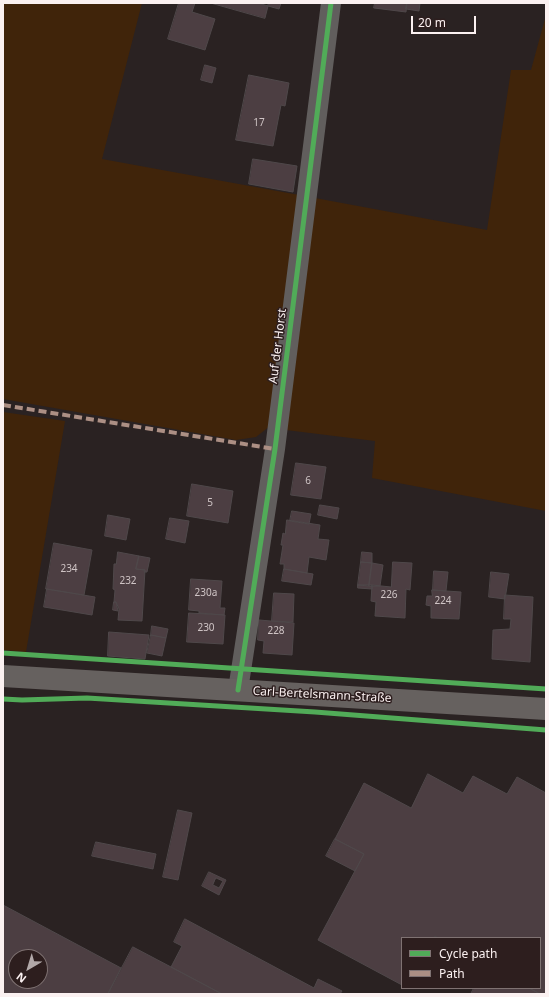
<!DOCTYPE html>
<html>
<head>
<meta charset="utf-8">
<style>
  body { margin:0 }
  #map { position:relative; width:549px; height:997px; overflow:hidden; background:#2a2222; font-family:"Noto Sans",sans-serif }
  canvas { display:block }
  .frame { position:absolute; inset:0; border:4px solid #fbf1f1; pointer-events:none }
  .legend { position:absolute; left:401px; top:937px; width:140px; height:52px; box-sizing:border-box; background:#2d1e1e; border:1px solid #7f7272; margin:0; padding:5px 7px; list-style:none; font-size:12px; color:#fbf1f1 }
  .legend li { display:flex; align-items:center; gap:8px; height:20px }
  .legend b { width:20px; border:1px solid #7f7272 }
  .north { position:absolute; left:8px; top:949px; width:40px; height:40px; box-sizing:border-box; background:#2d1e1e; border:1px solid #7f7272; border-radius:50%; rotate:218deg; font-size:11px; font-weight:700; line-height:16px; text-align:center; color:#fbf1f1 }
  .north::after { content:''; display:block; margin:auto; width:14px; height:18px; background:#b2a9a9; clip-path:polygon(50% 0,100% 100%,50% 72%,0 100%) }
  .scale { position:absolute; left:411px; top:16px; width:65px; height:18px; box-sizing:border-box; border:2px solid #fbf1f1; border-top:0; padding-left:5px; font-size:12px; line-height:14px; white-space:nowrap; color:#fbf1f1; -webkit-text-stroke:3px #2d1e1e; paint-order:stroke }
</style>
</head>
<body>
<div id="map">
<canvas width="549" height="997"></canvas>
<div class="frame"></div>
<ul class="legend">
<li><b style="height:5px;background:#51ab58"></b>Cycle path</li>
<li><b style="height:5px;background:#ac8f84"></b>Path</li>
</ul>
<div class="north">N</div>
<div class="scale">20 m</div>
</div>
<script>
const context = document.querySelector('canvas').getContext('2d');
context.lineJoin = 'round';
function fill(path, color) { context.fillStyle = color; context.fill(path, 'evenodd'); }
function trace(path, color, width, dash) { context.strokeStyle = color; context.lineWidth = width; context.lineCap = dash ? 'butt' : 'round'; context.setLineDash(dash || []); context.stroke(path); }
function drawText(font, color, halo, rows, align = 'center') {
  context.font = font + ' "Noto Sans",sans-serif'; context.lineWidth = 3; context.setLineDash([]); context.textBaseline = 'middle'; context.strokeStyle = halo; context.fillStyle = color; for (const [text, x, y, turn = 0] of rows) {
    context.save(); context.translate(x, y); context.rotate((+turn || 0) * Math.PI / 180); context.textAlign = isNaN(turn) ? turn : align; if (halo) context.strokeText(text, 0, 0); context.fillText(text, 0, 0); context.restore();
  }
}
const green = new Path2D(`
  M 3,3 L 142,3 L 102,159 L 299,195 L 270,426 L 256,437 L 236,440 L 3,399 Z
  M 546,15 L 546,511 L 372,478 L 375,441 L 286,430 L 315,198 L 487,230 L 511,70 L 531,70 Z
  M 3,412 L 65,421 L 26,652 L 3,650 Z`);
const building = new Path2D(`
  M 179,3 L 195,3 L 192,12 L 215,19 L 205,50 L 168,39 Z
  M 211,3 L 258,3 L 268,6 L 265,18 Z
  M 269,3 L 281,3 L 279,9 L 268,6 Z
  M 375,3 L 407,3 L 406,12 L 374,8 Z
  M 407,3 L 420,3 L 419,11 L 406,9 Z
  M 205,65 L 216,68 L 212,83 L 201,80 Z
  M 249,75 L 289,83 L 285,106 L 281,105 L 273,146 L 236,140 Z
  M 253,159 L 297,166 L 293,192 L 249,184 Z
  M 296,463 L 326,467 L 321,499 L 291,495 Z
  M 192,484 L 233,491 L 228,523 L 187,516 Z
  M 320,505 L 339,508 L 337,519 L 318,515 Z
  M 292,511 L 311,514 L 309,524 L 290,521 Z
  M 108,515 L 130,519 L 126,540 L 105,536 Z
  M 170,518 L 189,521 L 185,543 L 166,539 Z
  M 287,520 L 320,525 L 318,539 L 329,540 L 326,560 L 309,557 L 307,573 L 284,569 L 284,564 L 280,564 L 283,545 L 281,545 L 283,533 L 285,534 Z
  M 54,543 L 92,550 L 84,595 L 46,589 Z
  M 118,552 L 139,556 L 136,569 L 145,570 L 142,621 L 118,620 L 119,609 L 116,602 L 114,602 L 115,590 L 113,589 L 114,564 L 116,564 Z
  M 362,552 L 372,553 L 372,563 L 361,562 Z
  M 139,556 L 150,558 L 147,572 L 144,572 L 145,570 L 136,569 Z
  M 361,562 L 372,563 L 369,586 L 358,585 Z
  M 393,562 L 412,563 L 410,590 L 406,589 L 405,618 L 375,616 L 376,602 L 371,601 L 372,585 L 391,587 Z
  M 372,563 L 383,565 L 380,586 L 369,586 Z
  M 284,569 L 313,574 L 311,585 L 282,581 Z
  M 434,571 L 448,572 L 446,591 L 433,590 Z
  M 491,572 L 509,574 L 505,599 L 489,597 Z
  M 191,579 L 222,581 L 220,608 L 225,608 L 224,615 L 199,613 L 199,611 L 189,610 Z
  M 358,585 L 372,585 L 372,589 L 358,588 Z
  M 47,589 L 95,597 L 92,615 L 44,607 Z
  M 432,590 L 461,592 L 459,619 L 431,618 L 431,606 L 426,605 L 427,596 L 432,596 Z
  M 274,593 L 294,594 L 293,622 L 272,621 Z
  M 505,595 L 533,597 L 530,662 L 492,659 L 493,630 L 510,629 L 511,619 L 504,619 Z
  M 114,602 L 116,602 L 118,611 L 113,610 Z
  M 189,613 L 225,615 L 223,644 L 187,642 Z
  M 259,620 L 294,623 L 292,655 L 263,653 L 264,641 L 258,640 Z
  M 152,626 L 168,629 L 166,638 L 151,635 Z
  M 109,632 L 149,635 L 145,659 L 108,656 Z
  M 151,635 L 166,638 L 162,656 L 147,653 Z
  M 428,774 L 463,793 L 473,776 L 507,794 L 517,777 L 546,793 L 546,994 L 540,994 L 529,988 L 540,988 L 540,938 L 438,938 L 435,936 L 434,938 L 402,938 L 402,985 L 318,940 L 364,854 L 335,839 L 364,783 L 411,808 Z
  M 178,810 L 192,813 L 178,880 L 163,877 Z
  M 335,839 L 364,854 L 355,871 L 326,856 Z
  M 96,842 L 156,854 L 153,869 L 92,856 Z
  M 209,872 L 226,880 L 219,895 L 202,886 Z
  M 216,878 L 223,881 L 219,888 L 213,885 Z
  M 3,905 L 121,968 L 108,994 L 3,994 ZM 16,957 L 40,957 L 40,981 L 16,981 Z
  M 185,919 L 314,988 L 318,979 L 342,991 L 340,994 L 222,994 L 171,967 L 182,946 L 174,942 Z
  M 133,947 L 171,967 L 222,994 L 108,994 Z
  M 474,988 L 529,988 L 540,994 L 471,994 Z`);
const minor = new Path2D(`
  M 238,690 L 275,449 L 331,3`);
const secondary = new Path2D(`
  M 3,676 L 546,709`);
const quiet = new Path2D(`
  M 3,405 L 275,449`);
const cycleway = new Path2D(`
  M 3,653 L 546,689
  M 238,690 L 275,449 L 331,3
  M 3,699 L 22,700 L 87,698 L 315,712 L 546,730`);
const numberNames = [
  ["17",259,123],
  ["6",308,481],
  ["5",210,503],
  ["234",69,569],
  ["232",128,581],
  ["230a",206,593],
  ["226",389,595],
  ["224",443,601],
  ["230",206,628],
  ["228",276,631]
];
const streetNames = [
  ["Auf der Horst",278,346,-83],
  ["Carl-Bertelsmann-Straße",322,695,3]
];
fill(green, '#40240a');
fill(building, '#4c3e42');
trace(building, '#4f484a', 1);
trace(minor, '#615e5d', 20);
trace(secondary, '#66615f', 22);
trace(quiet, '#ac8f84', 4, [8, 4]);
trace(cycleway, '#51ab58', 5);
drawText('10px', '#cfc4c5', null, numberNames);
drawText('12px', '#fbf1f1', '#2d1e1e', streetNames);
</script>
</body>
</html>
